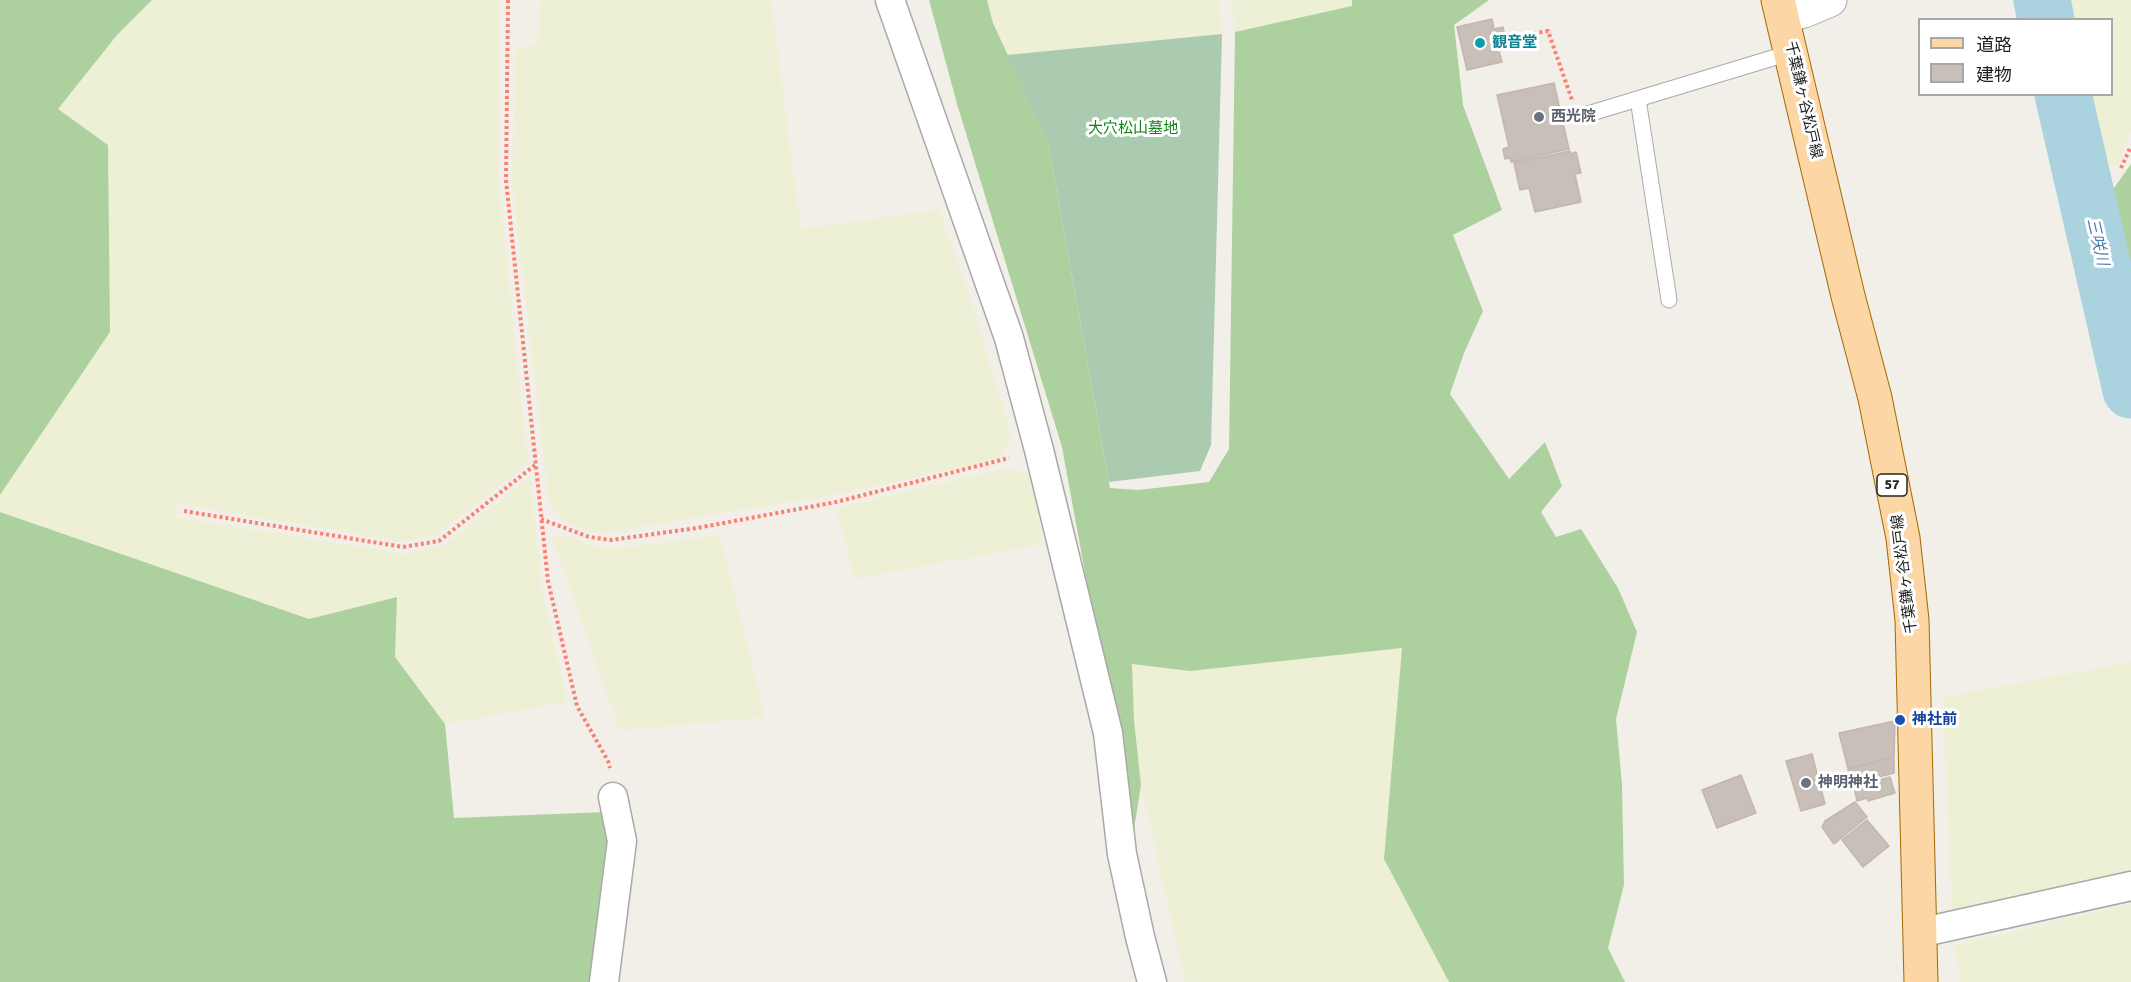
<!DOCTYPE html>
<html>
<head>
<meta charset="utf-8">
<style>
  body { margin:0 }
  #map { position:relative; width:2131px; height:982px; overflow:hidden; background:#f2efe9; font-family:Signika,"Noto Sans JP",sans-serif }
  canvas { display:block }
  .legend { position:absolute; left:1918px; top:18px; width:195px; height:78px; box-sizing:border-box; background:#fff; border:2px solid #a7a7a7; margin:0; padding:8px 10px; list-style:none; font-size:18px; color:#222 }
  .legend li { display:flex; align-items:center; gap:12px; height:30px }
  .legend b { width:30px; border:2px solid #a7a7a7 }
</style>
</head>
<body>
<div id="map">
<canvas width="2131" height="982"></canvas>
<ul class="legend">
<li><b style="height:8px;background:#fcd6a4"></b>道路</li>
<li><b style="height:16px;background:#c7bfb8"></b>建物</li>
</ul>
</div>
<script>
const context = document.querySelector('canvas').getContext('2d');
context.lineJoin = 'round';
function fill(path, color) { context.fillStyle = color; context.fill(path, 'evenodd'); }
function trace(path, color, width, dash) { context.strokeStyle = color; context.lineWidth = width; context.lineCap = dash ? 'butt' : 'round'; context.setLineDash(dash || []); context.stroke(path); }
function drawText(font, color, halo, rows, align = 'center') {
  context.font = font + ' Signika,"Noto Sans JP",sans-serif'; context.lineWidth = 6; context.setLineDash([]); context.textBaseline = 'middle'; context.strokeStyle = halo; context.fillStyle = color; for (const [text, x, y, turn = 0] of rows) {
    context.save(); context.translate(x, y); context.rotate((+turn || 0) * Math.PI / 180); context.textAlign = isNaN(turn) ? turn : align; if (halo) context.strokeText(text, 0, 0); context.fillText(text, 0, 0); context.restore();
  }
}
const farmland = new Path2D(`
  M 152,0 L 500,0 L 498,181 L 528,463 L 435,536 L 403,542 L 177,503 L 174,517 L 404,554 L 443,546 L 530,477 L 541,582 L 567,702 L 445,724 L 395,657 L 397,597 L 309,619 L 0,512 L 0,495 L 15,475 L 57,109 L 117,35 Z
  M 540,0 L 771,0 L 801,229 L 939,210 L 972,304 L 1012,438 L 997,460 L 832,495 L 597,534 L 563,521 L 549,504 L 512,180 L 516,47 L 537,46 Z
  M 987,0 L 1219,0 L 1222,34 L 1007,55 L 992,23 Z
  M 1232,0 L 1352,0 L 1352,6 L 1235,32 Z
  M 2057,0 L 2131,0 L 2131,132 L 2117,165 L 2091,166 L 2077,95 L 2112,94 L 2112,20 L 2061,19 Z
  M 1005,468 L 1031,475 L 1043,544 L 855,579 L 836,509 Z
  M 571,535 L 586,545 L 611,549 L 720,535 L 765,717 L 620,731 L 552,538 Z
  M 1403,648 L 1384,859 L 1449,982 L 1185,982 L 1141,785 L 1134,721 L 1132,664 L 1190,671 Z
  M 2131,662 L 2131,873 L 1952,915 L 1943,697 Z
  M 2131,904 L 2131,982 L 1960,982 L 1955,945 Z`);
const forest = new Path2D(`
  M 0,0 L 152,0 L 117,35 L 58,109 L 108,145 L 110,332 L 0,495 Z
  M 929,0 L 987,0 L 993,23 L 1048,142 L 1110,488 L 1138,490 L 1209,482 L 1229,449 L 1235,32 L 1352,6 L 1352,0 L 1489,0 L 1454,25 L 1463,105 L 1502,210 L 1453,235 L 1483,311 L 1464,353 L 1450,394 L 1509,479 L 1545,442 L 1562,486 L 1541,512 L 1556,537 L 1581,529 L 1618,588 L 1637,632 L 1616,719 L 1622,784 L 1624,885 L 1608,948 L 1625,982 L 1449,982 L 1384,859 L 1402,648 L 1190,671 L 1132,664 L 1134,721 L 1141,785 L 1133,835 L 1062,447 L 957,104 Z
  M 2131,164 L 2131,322 L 2104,202 Z
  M 0,512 L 309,619 L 397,597 L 395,657 L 445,724 L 454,818 L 604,812 L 608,836 L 591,982 L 0,982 Z`);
const cemetery = new Path2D(`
  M 1222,34 L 1211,445 L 1200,471 L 1109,482 L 1048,142 L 1007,55 Z`);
const river = new Path2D(`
  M 2042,0 L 2046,20
  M 2063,94 L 2131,390`);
const building = new Path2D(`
  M 1492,19 L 1494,29 L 1503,27 L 1507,49 L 1499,51 L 1502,62 L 1467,70 L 1457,27 Z
  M 1554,83 L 1569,149 L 1511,162 L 1510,158 L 1505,159 L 1503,149 L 1509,147 L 1497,95 Z
  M 1570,151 L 1571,154 L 1576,152 L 1581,173 L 1575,174 L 1581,202 L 1535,212 L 1529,188 L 1520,190 L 1514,163 Z
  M 1895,721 L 1894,757 L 1848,769 L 1839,733 Z
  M 1812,754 L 1825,804 L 1801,811 L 1786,761 Z
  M 1894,757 L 1894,773 L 1851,784 L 1848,769 Z
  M 1741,775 L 1756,813 L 1717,828 L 1702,790 Z
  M 1890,777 L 1895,793 L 1868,801 L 1867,798 L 1857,801 L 1854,787 Z
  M 1855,802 L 1867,817 L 1834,844 L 1822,827 L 1825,821 Z
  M 1867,820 L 1889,846 L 1863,867 L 1842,840 Z`);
const path = new Path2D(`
  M 508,0 L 506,180 L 548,581 L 577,706 L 608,761 L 610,768
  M 1510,38 L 1548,31 L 1572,100
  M 2121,168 L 2131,146
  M 184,511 L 403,547 L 439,541 L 535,465
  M 541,519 L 589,537 L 611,540 L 697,528 L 836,502 L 1009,458`);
const service = new Path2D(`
  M 1638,99 L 1669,300
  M 1588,114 L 1776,57`);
const minor = new Path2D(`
  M 890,0 L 1009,338 L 1039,450 L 1108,733 L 1122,854 L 1140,937 L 1152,982
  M 1919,933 L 2131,886
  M 604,982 L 622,841 L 613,797`);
const tertiary = new Path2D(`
  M 1783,16 L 1804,11 L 1830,0`);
const primary = new Path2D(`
  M 1778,0 L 1848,296 L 1875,398 L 1903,538 L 1912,620 L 1921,982`);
const markers = [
  [1480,43,6,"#0f9aa8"],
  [1539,117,6,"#6b7280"],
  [1900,720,6,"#1a4fb4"],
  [1806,783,6,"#6b7280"]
];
const shields = [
  [1892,485,30]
];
const shieldNames = [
  ["57",1892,485]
];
const cultureNames = [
  ["観音堂",1492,43]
];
const streetNames = [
  ["千葉鎌ヶ谷松戸線",1803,100,77],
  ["千葉鎌ヶ谷松戸線",1905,574,-97]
];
const worshipNames = [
  ["西光院",1551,117],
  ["神明神社",1818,783]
];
const parkNames = [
  ["大穴松山墓地",1133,129]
];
const transitNames = [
  ["神社前",1912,720]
];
const waterNames = [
  ["三咲川",2097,242,77]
];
fill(farmland, '#eef0d5');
fill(forest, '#add19e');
fill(cemetery, '#aacbaf');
trace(river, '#aad3df', 57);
fill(building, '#c7bfb8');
trace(building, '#c4b6ab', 1.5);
trace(service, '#a9a9a9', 17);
trace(minor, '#a9a9a9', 31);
trace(tertiary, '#a9a9a9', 35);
trace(primary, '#a06b00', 35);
trace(path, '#fa8072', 4, [3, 3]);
trace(service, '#fff', 15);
trace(minor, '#fff', 28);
trace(tertiary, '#fff', 33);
trace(primary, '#fcd6a4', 33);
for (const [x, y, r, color] of markers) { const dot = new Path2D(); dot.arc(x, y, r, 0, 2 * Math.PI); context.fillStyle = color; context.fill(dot); trace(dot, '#fff', 2); }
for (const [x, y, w] of shields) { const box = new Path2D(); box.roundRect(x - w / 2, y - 11, w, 22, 4.5); context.fillStyle = '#fff'; context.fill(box); trace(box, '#222', 1.5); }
drawText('bold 14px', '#222', null, shieldNames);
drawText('bold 15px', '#0d838f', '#fff', cultureNames, 'left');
drawText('15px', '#222', '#fff', streetNames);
drawText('bold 15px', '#5b616d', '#fff', worshipNames, 'left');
drawText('15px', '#0c8416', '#fff', parkNames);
drawText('bold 15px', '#164399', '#fff', transitNames, 'left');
drawText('italic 16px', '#4a7aab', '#fff', waterNames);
</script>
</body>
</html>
